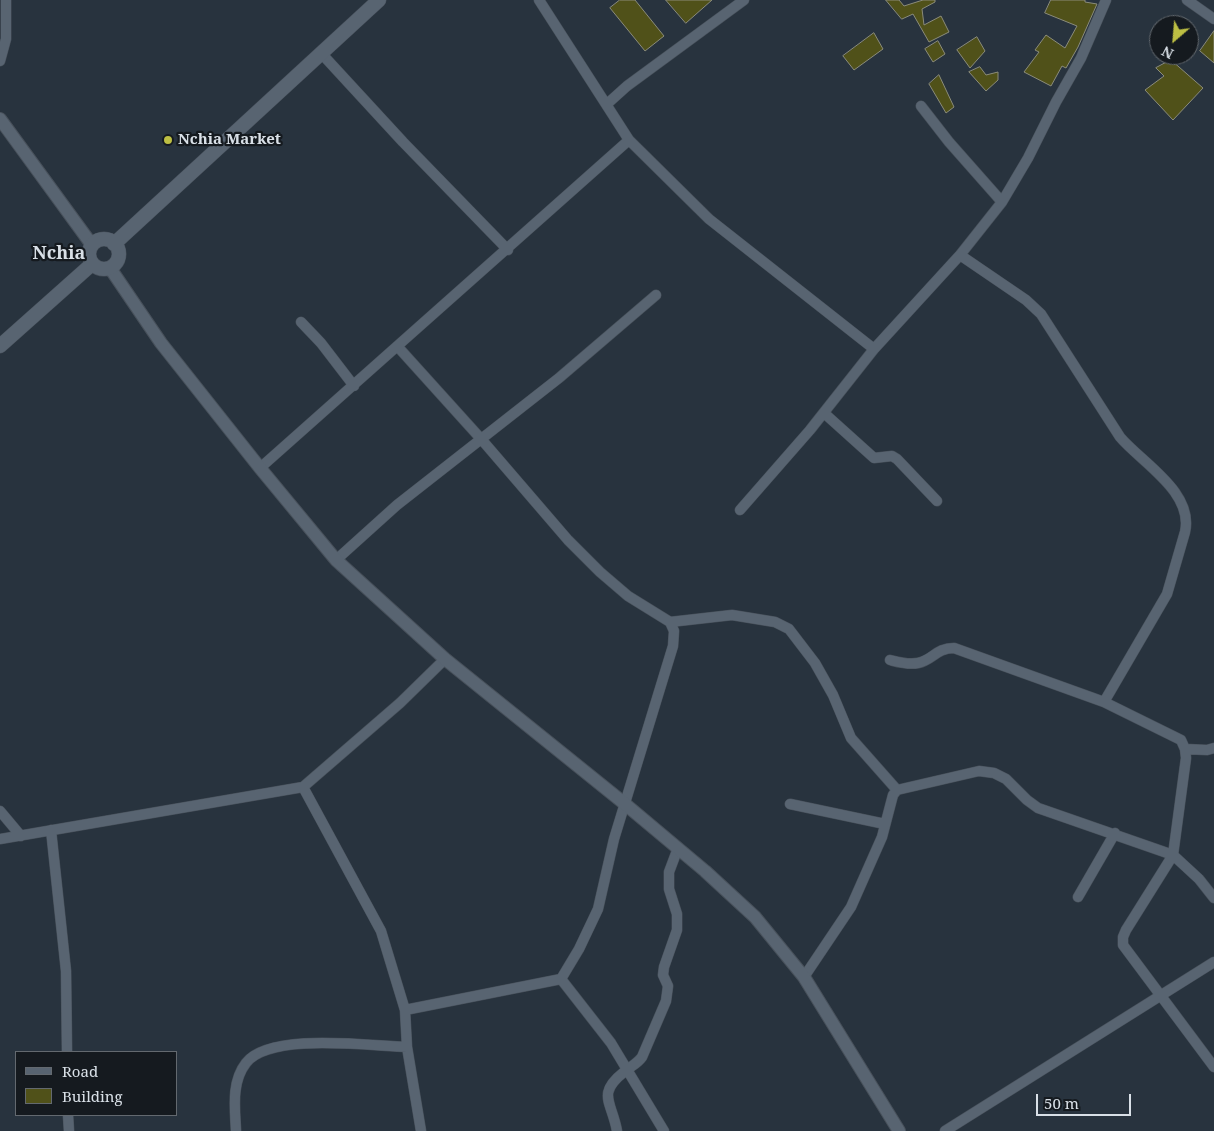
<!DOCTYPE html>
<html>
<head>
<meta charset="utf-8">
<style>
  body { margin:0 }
  #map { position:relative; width:1214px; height:1131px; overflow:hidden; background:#28333e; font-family:"Noto Serif",serif }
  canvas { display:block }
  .legend { position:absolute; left:15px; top:1051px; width:162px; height:65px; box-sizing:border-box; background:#151a1f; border:1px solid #63696f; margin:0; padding:6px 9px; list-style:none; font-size:15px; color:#d9e0e7 }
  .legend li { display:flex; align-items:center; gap:10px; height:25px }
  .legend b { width:25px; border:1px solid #63696f }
  .north { position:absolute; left:1149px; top:15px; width:50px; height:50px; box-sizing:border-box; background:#151a1f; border:1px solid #63696f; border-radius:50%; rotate:207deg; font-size:14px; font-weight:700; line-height:20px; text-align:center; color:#d9e0e7 }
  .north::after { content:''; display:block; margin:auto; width:18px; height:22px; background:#bdbf43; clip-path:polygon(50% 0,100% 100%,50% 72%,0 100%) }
  .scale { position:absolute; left:1036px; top:1094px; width:95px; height:22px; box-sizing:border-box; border:2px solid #d9e0e7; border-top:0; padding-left:6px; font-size:15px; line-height:18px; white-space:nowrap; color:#d9e0e7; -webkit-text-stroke:4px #151a1f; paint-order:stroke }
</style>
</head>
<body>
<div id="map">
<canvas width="1214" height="1131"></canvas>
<ul class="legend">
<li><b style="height:6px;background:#586471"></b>Road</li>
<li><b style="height:14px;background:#505119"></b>Building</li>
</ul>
<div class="north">N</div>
<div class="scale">50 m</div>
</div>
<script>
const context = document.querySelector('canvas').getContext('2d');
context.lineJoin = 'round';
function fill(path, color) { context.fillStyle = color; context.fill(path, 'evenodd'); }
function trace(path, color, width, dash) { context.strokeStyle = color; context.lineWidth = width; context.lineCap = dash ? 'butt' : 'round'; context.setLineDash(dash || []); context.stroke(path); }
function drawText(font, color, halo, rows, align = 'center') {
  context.font = font + ' "Noto Serif",serif'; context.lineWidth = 4.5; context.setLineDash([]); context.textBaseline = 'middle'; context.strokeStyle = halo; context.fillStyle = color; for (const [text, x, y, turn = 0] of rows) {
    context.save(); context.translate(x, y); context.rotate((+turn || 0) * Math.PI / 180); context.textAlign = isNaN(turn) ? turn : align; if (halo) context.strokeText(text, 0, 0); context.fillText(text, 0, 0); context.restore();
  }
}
const building = new Path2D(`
  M 620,0 L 635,0 L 664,36 L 645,51 L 610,8 Z
  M 666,0 L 712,0 L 686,23 Z
  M 886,0 L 899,0 L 904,6 L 923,0 L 935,0 L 935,2 L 922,9 L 924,25 L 941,16 L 949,32 L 929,42 L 913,14 L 902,19 Z
  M 1051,0 L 1085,0 L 1085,2 L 1097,4 L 1078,47 L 1066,68 L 1062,66 L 1051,86 L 1024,72 L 1039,52 L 1035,50 L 1046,35 L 1065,48 L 1077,26 L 1045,13 Z
  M 1214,31 L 1214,63 L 1200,51 Z
  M 874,33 L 883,49 L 854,70 L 843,56 Z
  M 977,37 L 985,51 L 970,68 L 957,50 Z
  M 938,41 L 945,54 L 933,62 L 925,49 Z
  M 1171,60 L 1203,88 L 1173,120 L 1145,90 L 1164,76 L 1156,68 Z
  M 980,67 L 986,75 L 998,72 L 998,80 L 986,91 L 969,72 Z
  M 939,75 L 954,107 L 946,113 L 929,84 Z`);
const minor = new Path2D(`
  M 539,0 L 629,140 L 709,219 L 874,349
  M 1187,0 L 1214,19
  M 321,53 L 403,142 L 508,250
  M 0,61 L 6,39 L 6,0
  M 607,104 L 627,86 L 744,0
  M 921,106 L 949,142 L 1002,202
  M 960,255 L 1026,300 L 1041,314 L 1120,437 C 1142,463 1194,492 1185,532 L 1167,594 L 1104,702
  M 301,322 L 321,343 L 354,386
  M 398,347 L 482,440 L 568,540 L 600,572 L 628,596 L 670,622 L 674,631 L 673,646 L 614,839 L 598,909 L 579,949 L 561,979
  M 824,413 L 874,458 L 892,456 L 897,459 L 937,501
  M 260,468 L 629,140
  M 740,510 L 810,430 L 874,349 L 960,255 L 1002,202 L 1028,158 L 1056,102 L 1081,58 L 1106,0
  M 336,560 L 397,505 L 559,378 L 656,295
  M 670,622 L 732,615 L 775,622 L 789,629 L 815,663 L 833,695 L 851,738 L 897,790
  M 890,660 C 898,662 908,665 918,663 C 933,660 936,648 954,648 L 1104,702 L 1181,740 L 1185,749 L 1186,758 L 1173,855 L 1126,930 L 1123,937 L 1123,945 L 1214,1067
  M 1185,749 L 1207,750 L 1214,748
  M 303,787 L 381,931 L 405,1010 L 407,1047 L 421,1131
  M 790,804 L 885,824
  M 0,811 L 21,836
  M 51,830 L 66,971 L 67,1052
  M 0,839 L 303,787 L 400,703 L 445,659
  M 1078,897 L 1115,833
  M 804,977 L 851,907 L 882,837 L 893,795 L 897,790 L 979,771 L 994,773 L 1006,779 L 1027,800 L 1038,808 L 1173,855 L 1199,879 L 1214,898
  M 405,1010 L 561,979 L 611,1043 L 664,1131
  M 68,1115 L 69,1131
  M 236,1131 C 235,1109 231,1082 246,1063 C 270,1032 369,1046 407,1047
  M 617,1131 C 612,1102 596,1094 624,1072 C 631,1066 637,1064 642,1057 L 666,1001 L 668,986 L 663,975 L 664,967 L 677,930 L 677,914 L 669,889 L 669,872 L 678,848
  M 945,1131 L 1214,962`);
const tertiary = new Path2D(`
  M 0,119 L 92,245
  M 110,268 L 161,343 L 260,468 L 336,560 L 445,659 L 625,804 L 705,871 L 755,917 L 804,977 L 899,1131`);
const secondary = new Path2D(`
  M89 254a15 15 0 1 1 30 0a15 15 0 1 1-30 0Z
  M 114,244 L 379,0
  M 0,346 L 92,264`);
const markers = [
  [168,140,5,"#bdbf43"]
];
const poiNames = [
  ["Nchia Market",178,140]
];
const quarterNames = [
  ["Nchia",59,254]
];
fill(building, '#505119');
trace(building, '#8b8c7b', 1);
trace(minor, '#48515b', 11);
trace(tertiary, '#48515b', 14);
trace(secondary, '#48515b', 15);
trace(minor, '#586471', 10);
trace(tertiary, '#586471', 12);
trace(secondary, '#586471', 14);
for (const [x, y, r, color] of markers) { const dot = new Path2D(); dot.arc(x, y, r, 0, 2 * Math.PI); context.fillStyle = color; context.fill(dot); trace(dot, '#151a1f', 2); }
drawText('bold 15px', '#d9e0e7', '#151a1f', poiNames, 'left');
drawText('bold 18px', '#d9e0e7', '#151a1f', quarterNames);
</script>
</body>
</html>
